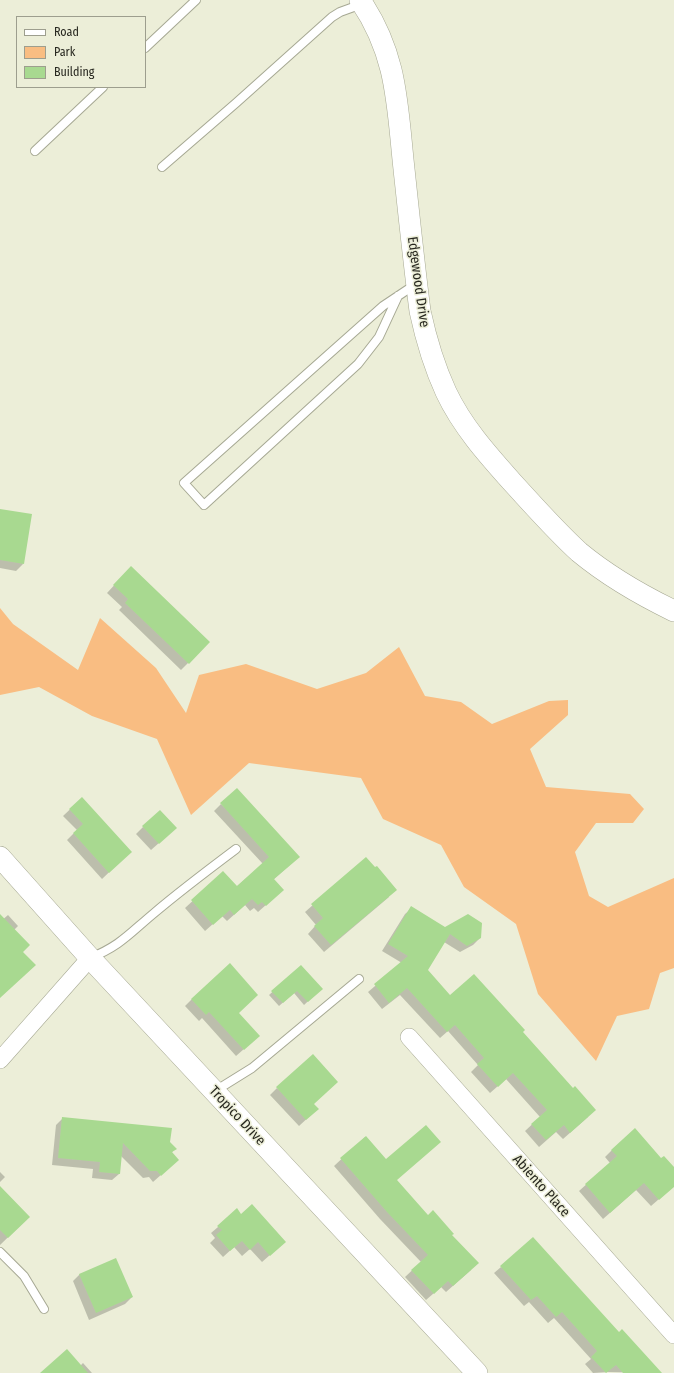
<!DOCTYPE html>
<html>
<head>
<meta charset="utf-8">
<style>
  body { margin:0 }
  #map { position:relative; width:674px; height:1373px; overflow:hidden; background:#eceed8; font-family:"Fira Sans Condensed",sans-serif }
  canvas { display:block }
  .legend { position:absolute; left:16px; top:16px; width:130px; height:72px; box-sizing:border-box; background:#eceed8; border:1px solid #9d9e8e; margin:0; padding:5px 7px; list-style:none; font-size:12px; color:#27271f }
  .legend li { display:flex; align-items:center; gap:8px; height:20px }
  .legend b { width:20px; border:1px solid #9d9e8e }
</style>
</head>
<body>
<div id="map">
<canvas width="674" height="1373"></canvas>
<ul class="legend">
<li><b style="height:5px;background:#fff"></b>Road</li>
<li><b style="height:11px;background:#f9bd82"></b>Park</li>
<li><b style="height:11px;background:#a8d990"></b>Building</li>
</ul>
</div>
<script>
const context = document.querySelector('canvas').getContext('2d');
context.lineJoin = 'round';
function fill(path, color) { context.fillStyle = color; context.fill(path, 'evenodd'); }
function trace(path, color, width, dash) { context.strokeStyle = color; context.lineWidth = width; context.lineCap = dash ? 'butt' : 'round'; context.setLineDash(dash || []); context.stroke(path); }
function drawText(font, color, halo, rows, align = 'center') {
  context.font = font + ' "Fira Sans Condensed",sans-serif'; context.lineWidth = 3; context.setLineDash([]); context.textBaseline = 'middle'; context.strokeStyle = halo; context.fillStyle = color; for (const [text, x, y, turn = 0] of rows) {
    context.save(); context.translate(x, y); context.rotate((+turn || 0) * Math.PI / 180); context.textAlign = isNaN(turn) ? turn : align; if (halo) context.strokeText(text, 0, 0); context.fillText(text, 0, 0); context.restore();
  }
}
const green = new Path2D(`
  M 0,608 L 13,624 L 78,670 L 100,618 L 156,668 L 186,713 L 199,675 L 246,664 L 317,689 L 366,673 L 399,647 L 425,696 L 461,702 L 492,724 L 549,701 L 568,700 L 568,715 L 530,749 L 546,787 L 630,794 L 644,809 L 633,823 L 596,823 L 575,852 L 589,896 L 608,907 L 674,878 L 674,968 L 660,973 L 649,1009 L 617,1016 L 596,1061 L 538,994 L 516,924 L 464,887 L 441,845 L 383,819 L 361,778 L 249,763 L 191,815 L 157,739 L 92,716 L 39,687 L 0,695 Z`);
const shadow = new Path2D(`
  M 0,510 L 23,564 L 16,571 L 0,568 Z
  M 131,567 L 209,642 L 181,670 L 119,610 L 122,607 L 107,593 Z
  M 82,798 L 124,858 L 102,879 L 67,840 L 77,830 L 63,816 Z
  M 221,804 L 291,864 L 273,880 L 275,897 L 258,912 L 254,908 L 250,911 L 245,905 L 227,921 L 222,916 L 205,931 L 185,908 L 223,873 L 236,887 L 263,864 L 214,811 Z
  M 143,827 L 168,835 L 151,850 L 136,834 Z
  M 366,858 L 389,897 L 324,952 L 308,934 L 316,925 L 305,912 Z
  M 412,908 L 445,928 L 480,938 L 473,945 L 460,952 L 444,942 L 426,970 L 450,997 L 522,1032 L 588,1117 L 563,1139 L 556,1132 L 539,1147 L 525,1131 L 540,1117 L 506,1079 L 490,1093 L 471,1072 L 478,1065 L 448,1031 L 440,1038 L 400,995 L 382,1009 L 368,992 L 402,963 L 382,951 L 405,914 Z
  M 8,915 L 18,926 L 14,930 L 22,952 L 0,997 L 0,922 Z
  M 301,966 L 318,992 L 304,1005 L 294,993 L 279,1006 L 269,995 Z
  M 192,999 L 238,1013 L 252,1042 L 236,1056 L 202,1018 L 199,1021 L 185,1006 Z
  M 277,1088 L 311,1115 L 299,1126 L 270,1095 Z
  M 63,1118 L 169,1143 L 175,1149 L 171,1153 L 171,1166 L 153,1182 L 149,1177 L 143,1178 L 120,1155 L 119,1174 L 112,1180 L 92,1178 L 93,1169 L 52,1165 L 56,1125 Z
  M 365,1137 L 396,1180 L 428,1216 L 451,1235 L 471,1270 L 446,1292 L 441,1287 L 426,1300 L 405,1277 L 421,1262 L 380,1219 L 334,1166 Z
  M 612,1150 L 661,1159 L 674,1169 L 674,1186 L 651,1206 L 636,1190 L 603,1219 L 579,1191 L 610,1163 L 605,1157 Z
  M 0,1172 L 5,1177 L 0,1182 Z
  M 0,1187 L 29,1217 L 0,1245 Z
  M 241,1215 L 278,1248 L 262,1262 L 250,1249 L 242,1256 L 234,1247 L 223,1257 L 210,1243 L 215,1238 L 211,1233 L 218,1227 Z
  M 501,1267 L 619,1334 L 661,1373 L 608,1372 L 593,1373 L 585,1364 L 591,1359 L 554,1318 L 548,1323 L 529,1302 L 524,1306 L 494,1273 Z
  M 80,1274 L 132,1297 L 125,1304 L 89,1320 L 73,1281 Z
  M 83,1363 L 92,1373 L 42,1373 L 80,1366 Z`);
const building = new Path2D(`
  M 0,509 L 32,514 L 24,564 L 0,560 Z
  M 131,566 L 210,642 L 189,664 L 125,603 L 128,599 L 113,585 Z
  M 237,788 L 300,857 L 274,879 L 284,890 L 266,906 L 262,902 L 258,905 L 252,899 L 234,915 L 230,910 L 213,925 L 191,900 L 223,871 L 237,886 L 269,857 L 220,803 Z
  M 82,797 L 132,852 L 109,873 L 73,833 L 83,824 L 69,809 Z
  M 160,810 L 177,828 L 159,844 L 142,826 Z
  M 366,857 L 375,867 L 377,866 L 397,890 L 331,945 L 314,926 L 323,918 L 311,904 Z
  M 411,906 L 445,927 L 468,914 L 482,923 L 481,938 L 467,946 L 450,934 L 428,970 L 450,995 L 474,974 L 525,1030 L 523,1032 L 573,1088 L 575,1086 L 596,1110 L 570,1133 L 564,1125 L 546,1140 L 531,1124 L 547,1110 L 513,1073 L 498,1087 L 477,1064 L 484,1058 L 455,1025 L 447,1032 L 407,988 L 389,1003 L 374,984 L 408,956 L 388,944 Z
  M 0,914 L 30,945 L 23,952 L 36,965 L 0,998 Z
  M 230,963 L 258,995 L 239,1013 L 260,1036 L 244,1050 L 209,1012 L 206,1015 L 191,999 Z
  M 301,965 L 323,989 L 308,1002 L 297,991 L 283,1003 L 271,991 Z
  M 313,1054 L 338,1082 L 314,1104 L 319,1109 L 306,1120 L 276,1087 Z
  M 62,1117 L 172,1128 L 170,1142 L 177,1149 L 172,1152 L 179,1160 L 161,1176 L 157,1171 L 150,1171 L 123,1143 L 120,1174 L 99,1172 L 100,1162 L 58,1158 Z
  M 426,1125 L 441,1142 L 397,1180 L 428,1215 L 433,1210 L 454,1234 L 452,1235 L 479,1263 L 453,1286 L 448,1281 L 434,1294 L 411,1270 L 428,1255 L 387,1212 L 340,1158 L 366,1136 L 386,1159 Z
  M 635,1128 L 661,1158 L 664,1156 L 674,1167 L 674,1187 L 659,1200 L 644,1183 L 610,1213 L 585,1184 L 617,1156 L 611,1150 Z
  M 0,1186 L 30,1217 L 8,1238 L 0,1230 Z
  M 252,1204 L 286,1242 L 270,1256 L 258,1242 L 250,1250 L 242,1241 L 230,1251 L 216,1235 L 222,1230 L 217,1226 L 237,1208 L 241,1214 Z
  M 533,1237 L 619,1332 L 622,1329 L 662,1373 L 623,1373 L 616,1365 L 606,1373 L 591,1357 L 597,1351 L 562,1312 L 556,1317 L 537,1296 L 531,1300 L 500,1266 Z
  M 116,1258 L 133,1297 L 96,1313 L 79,1274 Z
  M 67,1349 L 88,1373 L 40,1373 Z`);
const service = new Path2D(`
  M 145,48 L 196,0
  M 35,151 L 103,87
  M 162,167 L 236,103 L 332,17 L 340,12 L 362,4
  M 398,296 L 379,337 L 358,364 L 204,505 L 184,483 L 383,306 L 416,284
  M 90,958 C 120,946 129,934 153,914 C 180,891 208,870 236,849
  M 215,1091 L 252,1068 L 359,979
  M 0,1252 L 24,1276 L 44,1309`);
const minor = new Path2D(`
  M 409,1037 L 674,1335
  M 0,1060 L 90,958`);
const tertiary = new Path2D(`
  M 360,0 C 398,56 397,105 404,169 C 409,216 414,264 420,311 C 426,339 434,366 446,392 C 462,426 487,454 512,482 C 534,506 555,530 579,552 C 608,576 641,595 674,611
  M 0,857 L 90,958 L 477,1373`);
const streetNames = [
  ["Edgewood Drive",418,282,82],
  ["Tropico Drive",237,1116,47],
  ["Abiento Place",541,1186,48]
];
fill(green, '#f9bd82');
fill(shadow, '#0003');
fill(building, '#a8d990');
trace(service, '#a6a893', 10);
trace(minor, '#a6a893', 18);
trace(tertiary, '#a6a893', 22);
trace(service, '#fff', 8);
trace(minor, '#fff', 17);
trace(tertiary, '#fff', 21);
drawText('14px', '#27271f', '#eceed8', streetNames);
</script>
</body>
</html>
